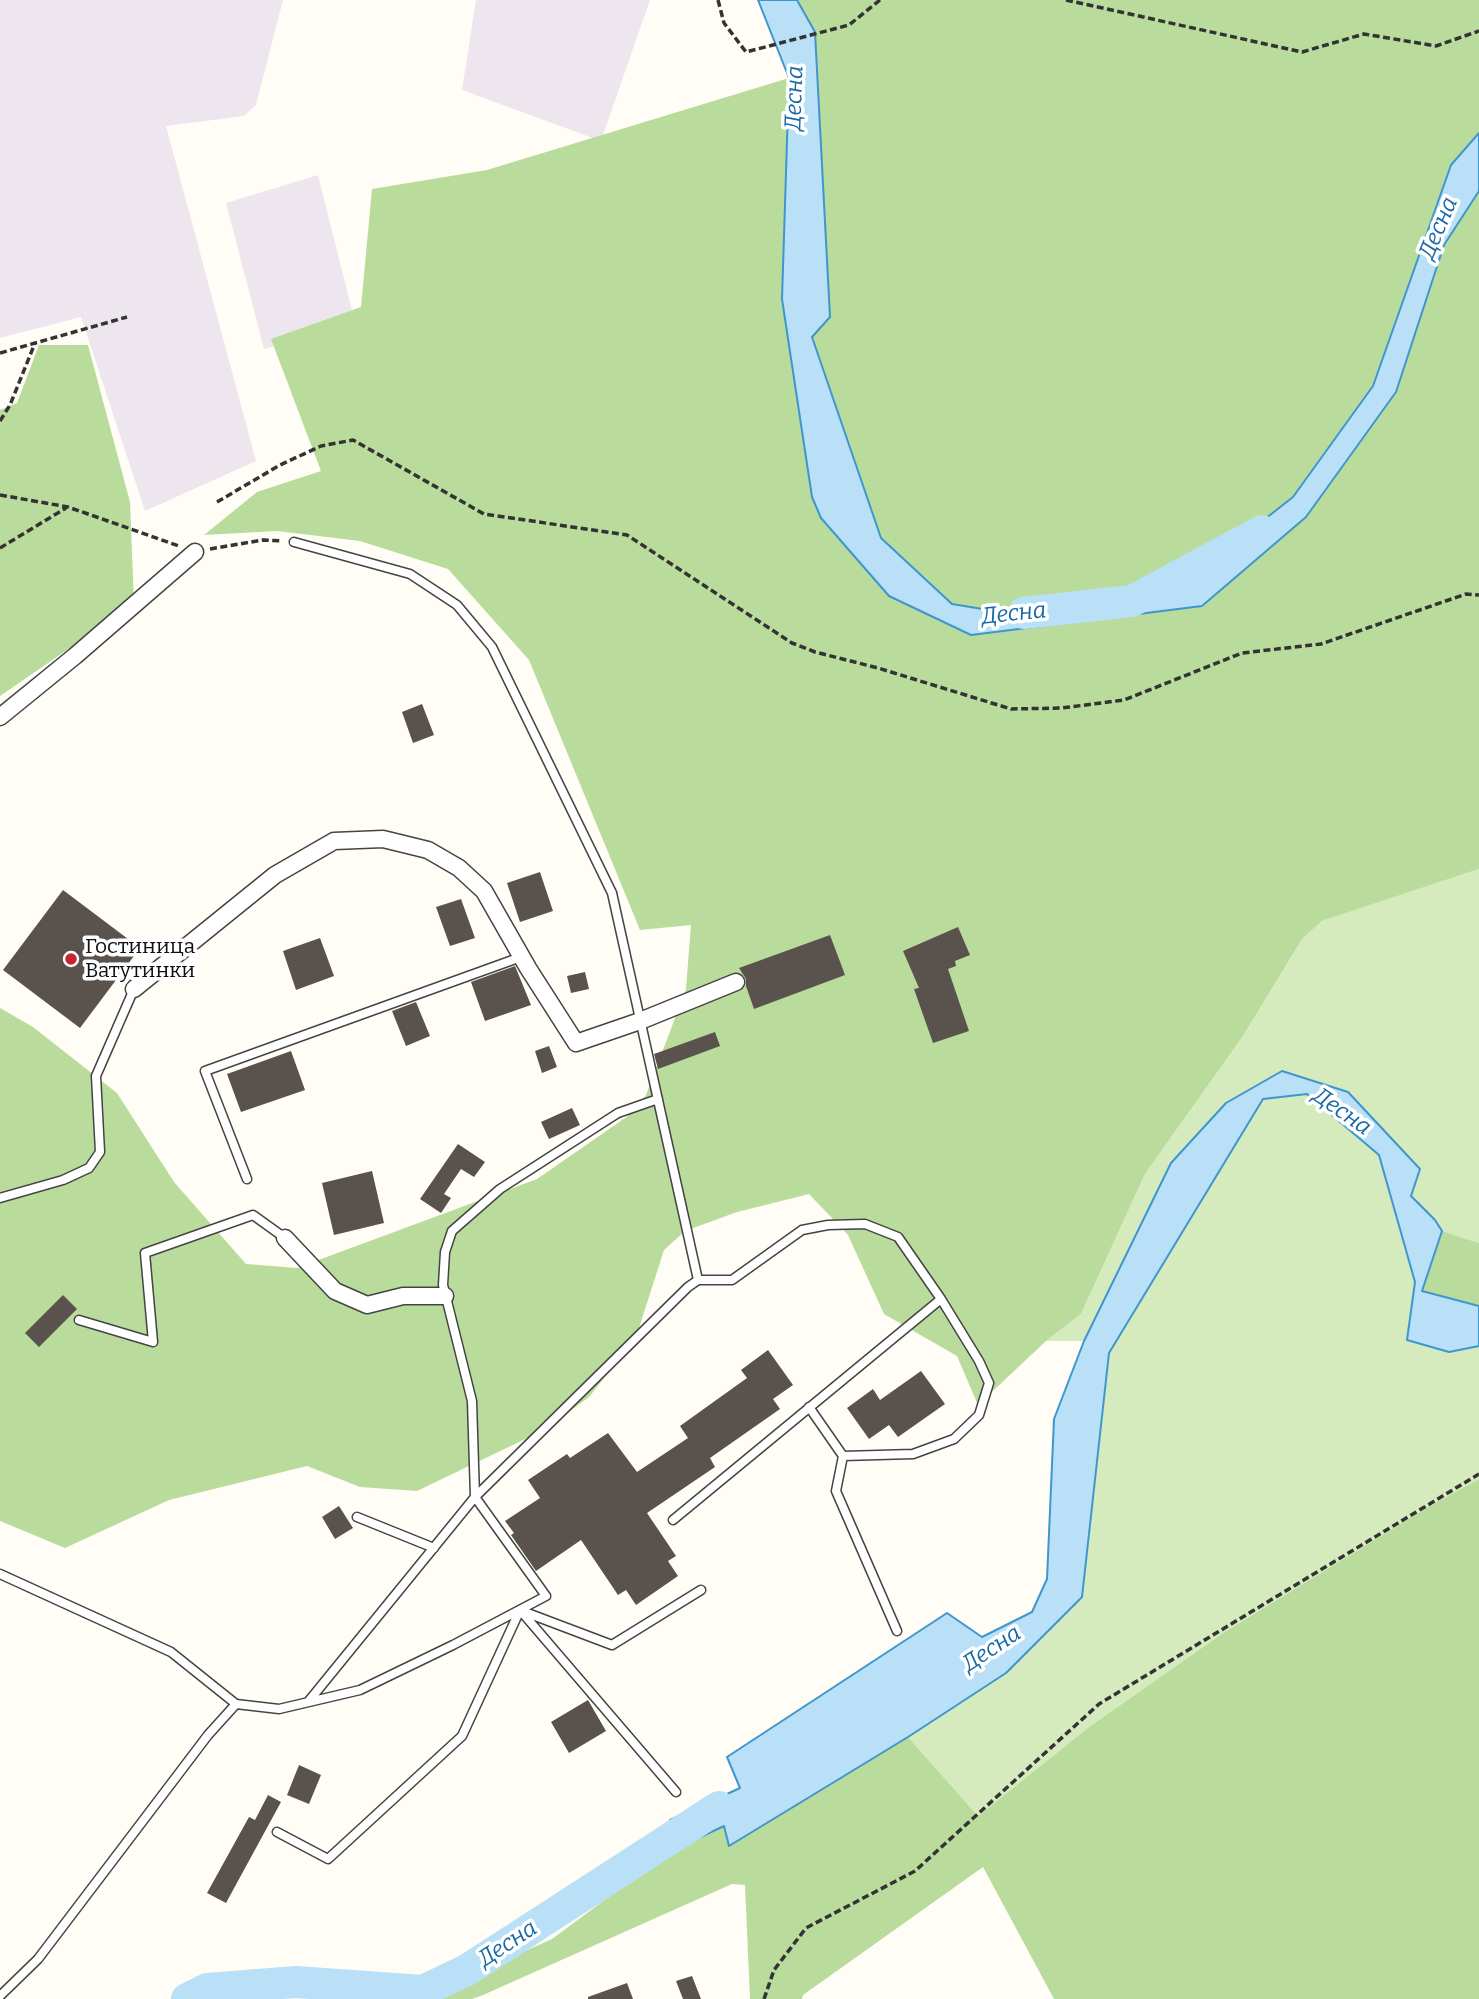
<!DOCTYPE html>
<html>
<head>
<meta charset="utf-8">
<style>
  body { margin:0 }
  canvas { display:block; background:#fffdf5 }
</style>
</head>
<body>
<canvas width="1479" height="1999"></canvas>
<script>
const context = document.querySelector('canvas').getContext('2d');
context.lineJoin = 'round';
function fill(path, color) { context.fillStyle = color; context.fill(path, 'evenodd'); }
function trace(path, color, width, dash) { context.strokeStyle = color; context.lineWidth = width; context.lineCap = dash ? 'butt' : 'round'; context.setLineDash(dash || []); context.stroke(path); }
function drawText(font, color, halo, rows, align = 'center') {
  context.font = font + ' Bitter,serif'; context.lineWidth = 7; context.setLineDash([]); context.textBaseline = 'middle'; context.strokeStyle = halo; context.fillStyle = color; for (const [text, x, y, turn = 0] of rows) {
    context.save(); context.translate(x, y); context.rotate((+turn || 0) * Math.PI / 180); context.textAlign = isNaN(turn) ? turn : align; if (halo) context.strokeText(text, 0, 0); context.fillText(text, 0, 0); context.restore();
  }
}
const industrial = new Path2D(`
  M 0,0 L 283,0 L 256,105 L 244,116 L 166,126 L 256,461 L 145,511 L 81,317 L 0,338 Z
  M 476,0 L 650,0 L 601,141 L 462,90 Z
  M 318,175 L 355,322 L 264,349 L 226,203 Z`);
const green = new Path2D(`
  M 1479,869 L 1479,1243 L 1442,1231 L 1435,1220 L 1410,1196 L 1420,1169 L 1282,1071 L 1171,1163 L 1084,1341 L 1046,1341 L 1081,1314 L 1145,1174 L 1243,1036 L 1302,939 L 1322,921 Z
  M 1307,1094 L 1379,1155 L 1415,1282 L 1407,1340 L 1449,1352 L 1479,1346 L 1479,1479 L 1428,1507 L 1223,1633 L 1089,1727 L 978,1816 L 908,1737 L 1006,1673 L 1082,1597 L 1109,1353 L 1263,1099 Z`);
const forest = new Path2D(`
  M 797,0 L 1479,0 L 1479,133 L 1451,165 L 1373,386 L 1293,497 L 1191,577 L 1118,605 L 1001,612 L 952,605 L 881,538 L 812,337 L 830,316 L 815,32 Z
  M 789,78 L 782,299 L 812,497 L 971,635 L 1202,606 L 1396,392 L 1444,245 L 1479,191 L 1479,869 L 1322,921 L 1302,939 L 1243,1036 L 1145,1174 L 1081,1314 L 1046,1341 L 978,1405 L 957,1356 L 884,1314 L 848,1235 L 809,1194 L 737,1212 L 685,1231 L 664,1250 L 639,1328 L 624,1353 L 589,1397 L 544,1430 L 417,1491 L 360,1487 L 307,1466 L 169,1500 L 65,1548 L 0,1521 L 0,1008 L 33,1027 L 117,1093 L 174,1182 L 246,1264 L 297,1268 L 537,1179 L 628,1116 L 646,1095 L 686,989 L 691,925 L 640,930 L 529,660 L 448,569 L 360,541 L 277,531 L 204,535 L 257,492 L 321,471 L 271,339 L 361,307 L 372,189 L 487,170 Z
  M 39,345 L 88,345 L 130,502 L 134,604 L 0,696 L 0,410 L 17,403 Z
  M 1442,1231 L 1479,1243 L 1479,1306 L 1421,1292 Z
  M 1479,1479 L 1479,1999 L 1054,1999 L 983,1867 L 803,1995 L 802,1999 L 750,1999 L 745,1885 L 732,1884 L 483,1995 L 472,1999 L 431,1999 L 496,1964 L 552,1939 L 664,1856 L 724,1826 L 729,1846 L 908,1737 L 978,1816 L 1089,1727 L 1223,1633 L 1428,1507 Z`);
const water = new Path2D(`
  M 758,0 L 797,0 L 815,32 L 830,317 L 812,337 L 881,538 L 952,604 L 1001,612 L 1118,605 L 1191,577 L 1293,497 L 1373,386 L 1451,165 L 1479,133 L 1479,191 L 1444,245 L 1396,392 L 1306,517 L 1202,606 L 971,635 L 889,596 L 821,518 L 812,497 L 782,299 L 789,78 Z
  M 1282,1071 L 1348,1092 L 1420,1169 L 1411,1196 L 1435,1220 L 1442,1231 L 1422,1291 L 1479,1306 L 1479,1346 L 1449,1352 L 1407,1340 L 1415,1282 L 1379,1155 L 1307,1094 L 1263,1099 L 1109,1353 L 1082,1597 L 1006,1673 L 908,1737 L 729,1846 L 724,1826 L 696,1839 L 670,1820 L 740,1788 L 727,1757 L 947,1613 L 982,1637 L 1032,1612 L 1047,1579 L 1054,1419 L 1084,1341 L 1171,1163 L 1226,1103 Z`);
const river = new Path2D(`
  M 1024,613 L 1132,601 L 1262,531
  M 187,1999 L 207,1989 L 296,1982 L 423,1991 L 467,1970 L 719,1807`);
const building = new Path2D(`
  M 422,704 L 434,735 L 413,743 L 402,712 Z
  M 540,872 L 553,911 L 520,922 L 507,883 Z
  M 63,890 L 140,948 L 80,1028 L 3,970 Z
  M 461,899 L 475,938 L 450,946 L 436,907 Z
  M 958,927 L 970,955 L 955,961 L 956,966 L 948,969 L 969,1031 L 933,1043 L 914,989 L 919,988 L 903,951 Z
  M 830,935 L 845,975 L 754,1009 L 746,986 L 746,979 L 739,968 Z
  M 320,938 L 334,976 L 296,990 L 283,951 Z
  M 515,966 L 531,1005 L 485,1021 L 471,982 Z
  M 585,972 L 589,989 L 571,993 L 567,976 Z
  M 416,1002 L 430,1036 L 406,1046 L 392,1011 Z
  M 715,1032 L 720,1046 L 658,1069 L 654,1054 Z
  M 549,1046 L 557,1067 L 542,1073 L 535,1051 Z
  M 291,1051 L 305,1090 L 241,1112 L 227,1074 Z
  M 572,1108 L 580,1125 L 549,1139 L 541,1122 Z
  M 458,1144 L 485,1162 L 474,1177 L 461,1169 L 444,1194 L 451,1198 L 441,1213 L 420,1199 Z
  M 372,1171 L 384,1223 L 334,1235 L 322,1183 Z
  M 63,1295 L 77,1309 L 39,1347 L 25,1333 Z
  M 768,1350 L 793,1385 L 773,1399 L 780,1409 L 710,1458 L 715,1467 L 647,1513 L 676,1556 L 668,1561 L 678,1576 L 636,1605 L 626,1590 L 618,1595 L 581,1540 L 536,1571 L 511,1535 L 514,1533 L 505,1521 L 540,1498 L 528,1480 L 567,1454 L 570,1458 L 608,1433 L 637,1472 L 688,1438 L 680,1426 L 747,1378 L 741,1370 Z
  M 921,1371 L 945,1404 L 898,1437 L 889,1425 L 869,1439 L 847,1408 L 873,1389 L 880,1400 Z
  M 339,1506 L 353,1528 L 335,1539 L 322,1517 Z
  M 588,1700 L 606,1731 L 569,1753 L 551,1722 Z
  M 299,1765 L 321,1775 L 309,1804 L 287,1795 Z
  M 268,1795 L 281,1802 L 226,1903 L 207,1893 L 249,1817 L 255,1820 Z
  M 692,1976 L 701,1999 L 683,1999 L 676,1981 Z
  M 627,1983 L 633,1999 L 588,1999 L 588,1997 Z`);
const path = new Path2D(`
  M 718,0 L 724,23 L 746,52 L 849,25 L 880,0
  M 1066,0 L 1302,52 L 1364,34 L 1436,46 L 1479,31
  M 0,353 L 127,317
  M 0,421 L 10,405 L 35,343
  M 0,495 L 68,507 L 179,546
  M 217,502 L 280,465 L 321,446 L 353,440 L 484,514 L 627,535 L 792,643 L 815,652 L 878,668 L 1011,709 L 1062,708 L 1124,700 L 1242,653 L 1321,644 L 1466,594 L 1479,595
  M 0,548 L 66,508
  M 210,549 L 263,540 L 282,541
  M 764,1999 L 774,1970 L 806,1928 L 915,1871 L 1099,1704 L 1479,1474`);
const service = new Path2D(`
  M 247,1179 L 205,1071 L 521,957
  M 0,1198 L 63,1180 L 89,1168 L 100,1152 L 96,1076 L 134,989
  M 79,1320 L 153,1342 L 145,1253 L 253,1215 L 285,1238
  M 809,1407 L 843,1456 L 836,1491 L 897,1631
  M 843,1456 L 913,1454 L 954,1439 L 979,1415 L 989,1383 L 979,1361 L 941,1299
  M 357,1517 L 434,1548
  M 673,1520 L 941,1299 L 898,1237 L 865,1224 L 828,1225 L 802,1230 L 732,1280 L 698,1280
  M 0,1574 L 171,1652 L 236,1704
  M 520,1610 L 676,1792
  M 522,1611 L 612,1645 L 701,1590
  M 308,1702 L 475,1497 L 472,1401 L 443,1285 L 445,1252 L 452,1231 L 500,1189 L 618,1113 L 658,1099
  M 277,1832 L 328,1859 L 462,1736 L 520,1610
  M 0,1996 L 38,1959 L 208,1735 L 236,1704 L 279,1709 L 360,1690 L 453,1645 L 546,1596 L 475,1497 L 688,1287 L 698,1280 L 612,893 L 492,647 L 457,605 L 410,574 L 294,542`);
const minor = new Path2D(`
  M 0,717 L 75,656 L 195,552
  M 134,989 L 275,875 L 334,841 L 383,839 L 428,850 L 459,868 L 484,891 L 528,968 L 576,1043 L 640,1021 L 736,982
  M 285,1238 L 335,1291 L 367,1305 L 403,1296 L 445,1296`);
const markers = [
  [71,959,7,"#c4262e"]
];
const poiNames = [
  ["Гостиница",85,947],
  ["Ватутинки",85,971]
];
const waterNames = [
  ["Десна",795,98,-88],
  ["Десна",1439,228,-67],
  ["Десна",1014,614,-6],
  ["Десна",1342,1112,35],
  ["Десна",992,1649,-33],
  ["Десна",508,1944,-33]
];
fill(industrial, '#eee6ef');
fill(green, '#d5ebbd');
fill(forest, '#b9dc9c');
fill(water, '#b9e0f7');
trace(water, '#3f96cf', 2);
trace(river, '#b9e0f7', 32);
fill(building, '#5a524d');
trace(service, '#444', 11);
trace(minor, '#444', 19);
trace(path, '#333', 3.5, [7, 3.5]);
trace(service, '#fff', 8);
trace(minor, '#fff', 16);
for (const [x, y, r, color] of markers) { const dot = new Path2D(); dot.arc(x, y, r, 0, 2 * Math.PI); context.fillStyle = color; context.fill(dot); trace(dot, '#fff', 2.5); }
drawText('21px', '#111', '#fff', poiNames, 'left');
drawText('italic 23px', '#1768a6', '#fff', waterNames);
</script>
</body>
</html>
